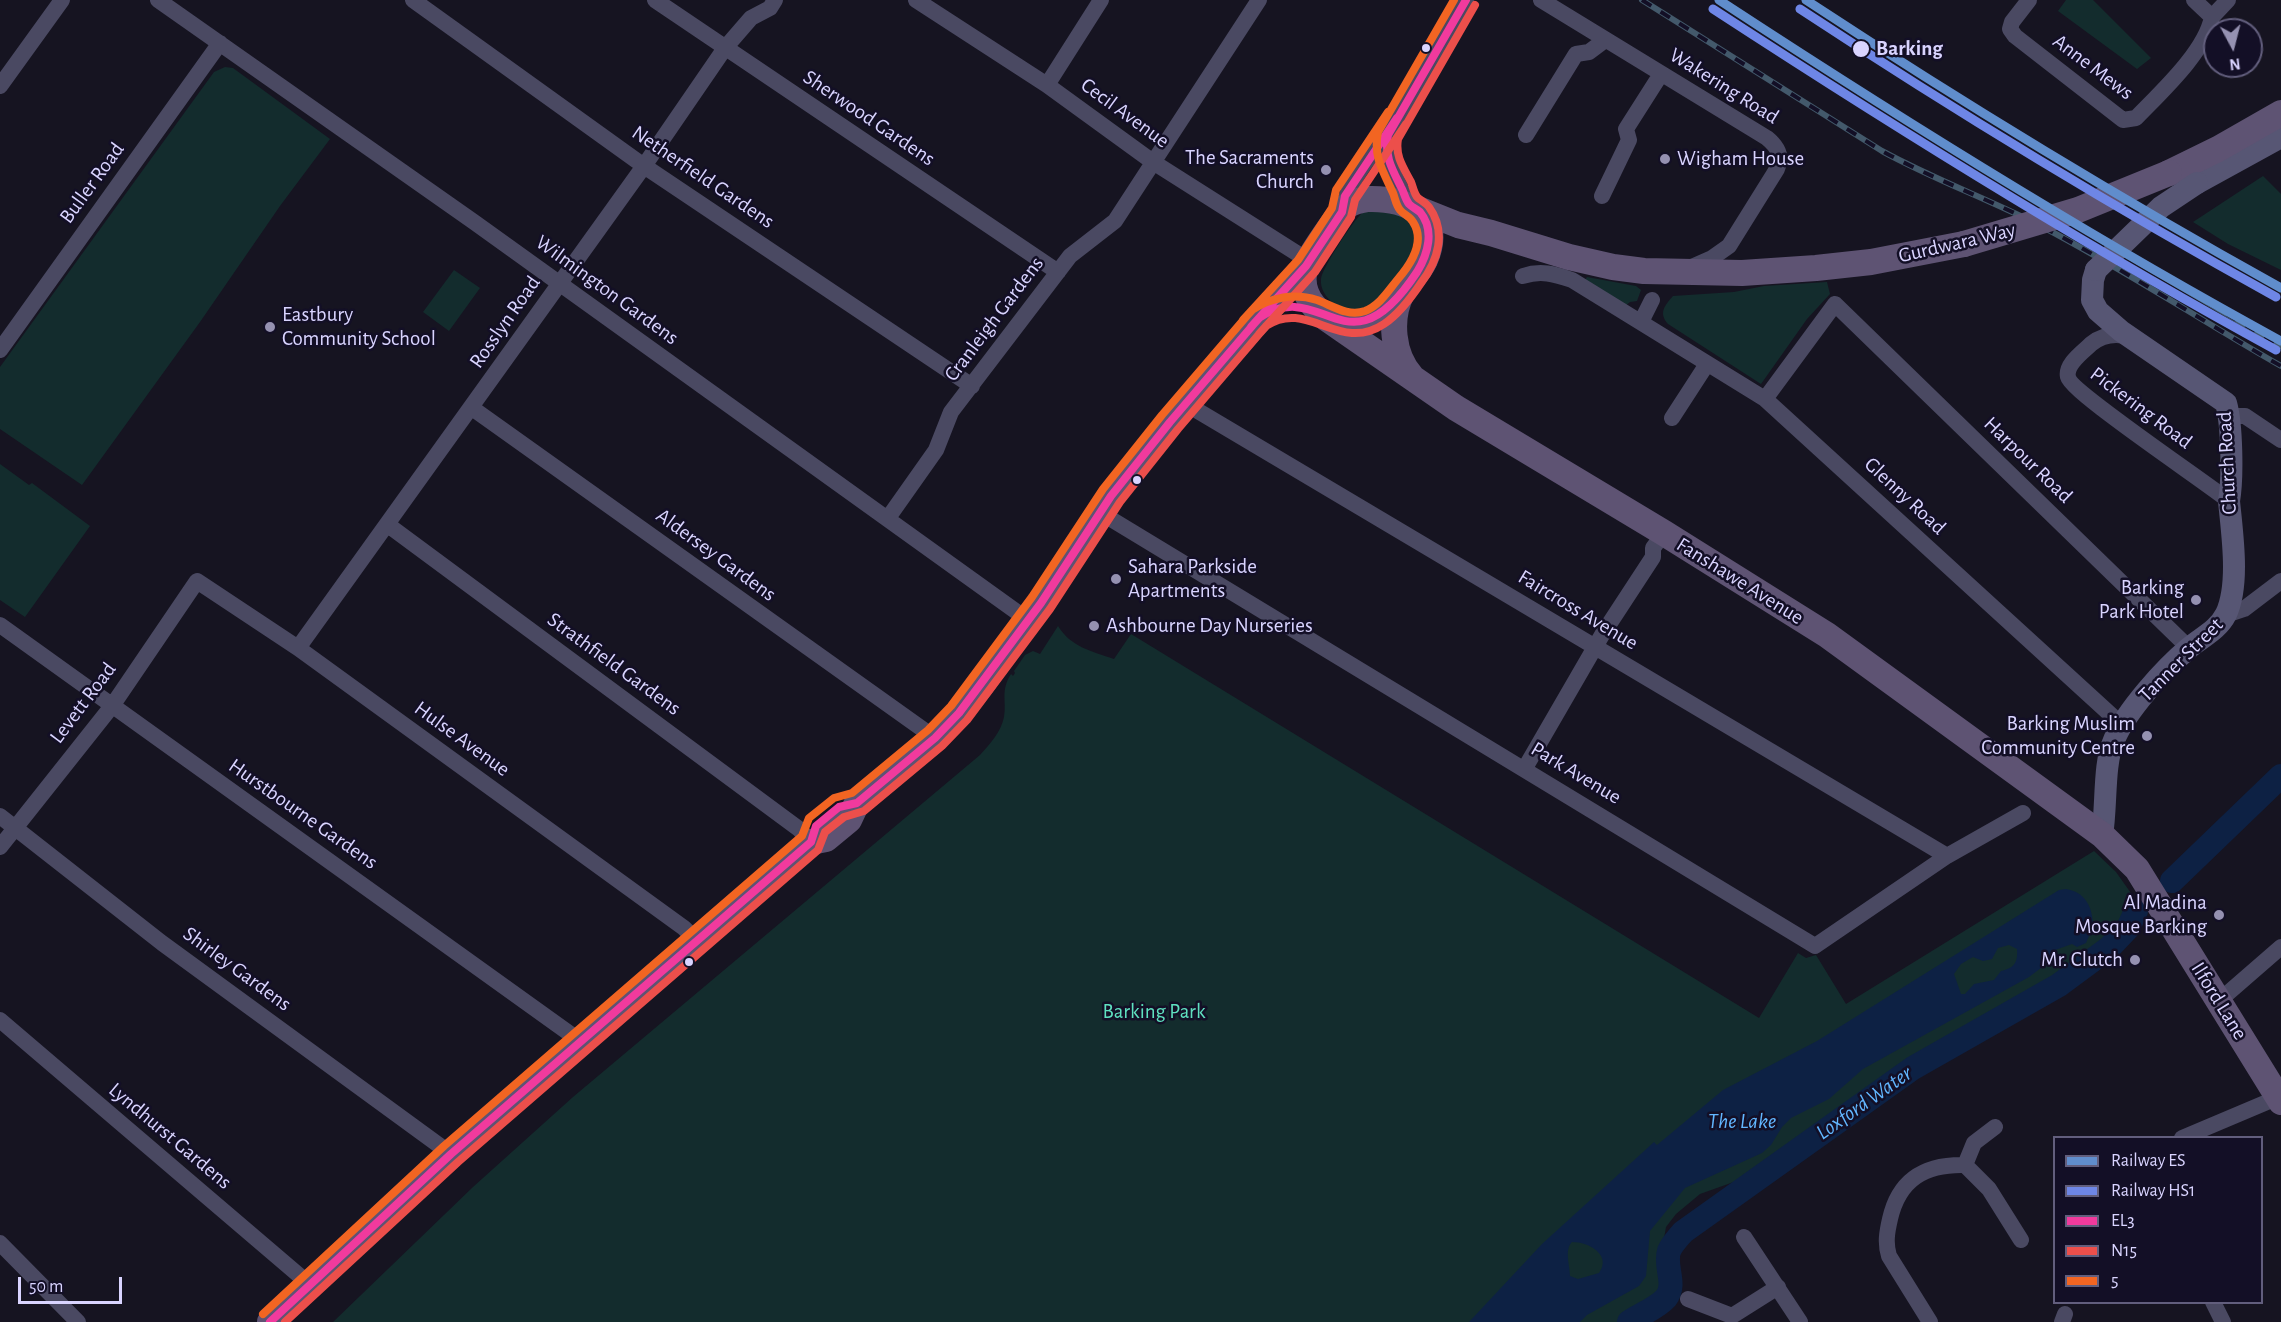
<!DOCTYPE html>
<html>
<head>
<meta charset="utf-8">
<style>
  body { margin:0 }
  #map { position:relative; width:2281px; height:1322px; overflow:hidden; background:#161421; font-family:"Alegreya Sans",sans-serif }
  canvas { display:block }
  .legend { position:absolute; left:2053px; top:1136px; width:210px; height:168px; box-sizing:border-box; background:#130f26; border:2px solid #625e7d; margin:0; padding:8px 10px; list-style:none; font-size:18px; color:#d9d4ff }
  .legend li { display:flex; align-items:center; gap:12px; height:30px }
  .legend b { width:30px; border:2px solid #625e7d }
  .north { position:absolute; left:2203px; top:18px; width:60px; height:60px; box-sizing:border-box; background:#130f26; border:2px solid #625e7d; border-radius:50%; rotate:173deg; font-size:16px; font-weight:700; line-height:24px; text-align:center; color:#d9d4ff }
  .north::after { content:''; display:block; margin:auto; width:21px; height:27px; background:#9591b1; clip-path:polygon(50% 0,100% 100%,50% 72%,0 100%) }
  .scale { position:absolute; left:18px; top:1277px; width:104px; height:27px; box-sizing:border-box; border:3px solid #d9d4ff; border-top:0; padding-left:8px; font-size:18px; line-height:21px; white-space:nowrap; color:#d9d4ff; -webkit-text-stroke:4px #130f26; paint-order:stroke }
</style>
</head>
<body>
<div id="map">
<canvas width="2281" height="1322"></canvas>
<ul class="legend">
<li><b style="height:8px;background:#608dcc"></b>Railway ES</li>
<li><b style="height:8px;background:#6e86e6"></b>Railway HS1</li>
<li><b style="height:8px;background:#f13a9d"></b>EL3</li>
<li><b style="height:8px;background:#ec4f4b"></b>N15</li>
<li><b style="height:8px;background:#f26522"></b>5</li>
</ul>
<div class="north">N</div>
<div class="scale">50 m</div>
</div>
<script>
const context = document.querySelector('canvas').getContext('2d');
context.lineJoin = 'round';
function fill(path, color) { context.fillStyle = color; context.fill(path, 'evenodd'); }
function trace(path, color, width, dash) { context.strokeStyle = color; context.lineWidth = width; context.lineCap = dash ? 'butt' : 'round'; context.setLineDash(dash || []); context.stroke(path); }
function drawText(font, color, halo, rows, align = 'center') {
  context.font = font + ' "Alegreya Sans",sans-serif'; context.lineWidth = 5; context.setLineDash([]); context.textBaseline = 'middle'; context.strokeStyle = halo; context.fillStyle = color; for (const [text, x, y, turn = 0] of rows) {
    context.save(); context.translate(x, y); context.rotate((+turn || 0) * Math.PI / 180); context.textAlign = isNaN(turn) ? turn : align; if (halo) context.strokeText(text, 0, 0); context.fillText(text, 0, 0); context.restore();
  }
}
const green = new Path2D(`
  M 2066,0 L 2093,0 L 2151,58 L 2137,69 L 2058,11 Z
  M 225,67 L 233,68 L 330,139 L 280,206 L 200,322 L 82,485 L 0,429 L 0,367 L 214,72 Z
  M 2263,176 L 2281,194 L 2281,270 L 2228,244 L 2193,222 Z
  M 1375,208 C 1383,211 1394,212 1402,216 C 1434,235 1409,262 1393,281 C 1385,291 1376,305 1363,309 C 1352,313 1342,310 1333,303 C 1326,297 1320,289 1321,279 C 1322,268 1353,221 1362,213 C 1366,211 1371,210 1375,208 Z
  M 454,270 L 480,288 L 449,331 L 423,312 Z
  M 1587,277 L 1636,286 L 1641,290 L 1637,301 L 1630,302 L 1625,306 L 1585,280 Z
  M 1827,282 L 1830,294 L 1807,319 L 1761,384 L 1668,324 C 1658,313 1665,305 1673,296 L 1734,292 L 1764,286 Z
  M 0,464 L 29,485 L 32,483 L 90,526 L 25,617 L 0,600 Z
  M 1058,626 C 1071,647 1091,651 1114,659 L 1131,634 L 1759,1018 L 1798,953 L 1806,958 L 1816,955 L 1846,1004 L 2094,851 L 2116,872 L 2133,896 L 2125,919 L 2110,934 L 2108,939 L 2039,989 L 1936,1045 L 1899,1069 L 1843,1110 L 1742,1179 L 1700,1194 L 1676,1214 L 1666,1227 L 1663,1244 L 1666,1276 L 1665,1292 L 1659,1299 L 1619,1322 L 333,1322 L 473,1187 L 573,1097 L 980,755 C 990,744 1001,732 1004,717 C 1007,701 1000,691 1011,674 L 1013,676 L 1015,673 L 1014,671 L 1025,655 L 1033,651 L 1040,654 Z`);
const water = new Path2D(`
  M 2066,889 C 2085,892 2092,906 2093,924 L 2103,926 L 2102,930 L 2089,936 L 2086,943 L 2077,947 L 2072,944 L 2055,950 L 2053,959 L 2029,977 L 1863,1069 L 1829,1099 L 1791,1118 L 1782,1127 L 1771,1145 L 1762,1153 L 1685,1188 L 1650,1231 L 1646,1276 L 1639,1286 L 1587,1315 L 1580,1322 L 1469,1322 L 1542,1244 L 1654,1142 L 1657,1145 L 1723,1090 L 1817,1041 L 2059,890 ZM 2009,945 L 2017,949 C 2018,963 2014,968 2001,971 L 1994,980 L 1974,984 L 1965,994 L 1961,994 L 1954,974 L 1961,964 L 1973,957 L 1983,961 L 1992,959 L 1998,948 ZM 1572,1242 C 1589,1242 1612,1255 1599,1273 L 1578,1279 L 1570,1276 C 1570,1265 1564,1250 1572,1242 Z`);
const river = new Path2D(`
  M 2172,881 L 2281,776
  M 1629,1322 C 1641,1314 1657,1308 1666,1298 C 1677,1284 1664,1267 1669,1251 C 1672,1244 1678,1238 1683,1232 L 1913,1068 L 2059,985 L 2109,948 L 2128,928 L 2136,911`);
const street = new Path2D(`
  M 158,0 L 474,222 L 1028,620
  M 413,0 L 644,166 L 972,386
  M 655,0 L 1058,272
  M 916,0 L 1047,85 L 1153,162 L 1309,261
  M 1541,0 L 1767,138 C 1778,147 1783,156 1777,169 L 1729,246 L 1712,258 L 1687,269
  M 2029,0 L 2012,22 L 2010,29 L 2015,36 L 2123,120 L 2136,118 C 2161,92 2205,52 2212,17
  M 2194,0 L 2212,17
  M 2212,17 L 2228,0
  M 1047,85 L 1101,0
  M 0,86 L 62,0
  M 1388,135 C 1382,163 1399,180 1408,205
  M 1526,135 L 1576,54 L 1589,52 L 1605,40
  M 1602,196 L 1629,140 L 1626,129 L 1661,74
  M 1342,211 C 1348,184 1369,156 1388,135 L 1466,0
  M 1523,276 C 1541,270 1554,274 1572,280 L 1765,399 L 2122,725
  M 1641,322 L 1652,300
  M 2130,337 C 2116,333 2102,335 2091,344 C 2083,352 2065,364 2068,377 C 2071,392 2207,483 2229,501
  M 0,350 L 220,43
  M 1765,399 L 1835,304 L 2189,648
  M 1187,402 L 1198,411 L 1947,856
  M 472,408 L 935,738
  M 2228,416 L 2245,416 L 2281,440
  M 1672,418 L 1707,364
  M 1101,513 L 1815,946 L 1947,856 L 2023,813
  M 888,518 L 936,450 L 951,412 L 1070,256 L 1115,221 L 1259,0
  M 388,525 L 799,829 L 811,842
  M 2226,615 L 2244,609 L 2281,581
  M 0,625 L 580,1041
  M 298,648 L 644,166 L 725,48 L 751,18 L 770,8 L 775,0
  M 1525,768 L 1602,635 L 1653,557 L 1653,548 L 1664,533
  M 0,816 L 162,943 L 451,1154
  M 0,847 L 112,706 L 197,581 L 298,648 L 684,928 L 697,941
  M 2220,1000 L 2281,947
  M 0,1020 L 301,1277 L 309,1287
  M 2182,1138 L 2279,1097
  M 1965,1165 L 1974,1143 L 1995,1127
  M 1744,1237 L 1800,1322
  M 0,1243 L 78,1322
  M 1688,1299 L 1732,1316 L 1778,1287
  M 2213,1302 L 2223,1322
  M 1930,1322 L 1889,1256 C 1885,1243 1887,1232 1890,1219 C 1899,1179 1925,1164 1965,1165 L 1989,1189 L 2021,1240
  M 2062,1322 L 2065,1314`);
const secondary = new Path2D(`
  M 2197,183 L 2281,137
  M 2096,270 L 2093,280 L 2092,300 L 2098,311 L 2121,331 L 2226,403 C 2232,424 2233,478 2229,501 C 2232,533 2240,584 2226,614 C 2218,630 2202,637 2189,648 C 2165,668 2126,711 2114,740 C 2103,764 2107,807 2102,835`);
const primary = new Path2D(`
  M 2169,173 L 2218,149 L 2281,113
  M 1368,199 C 1406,198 1445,215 1425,260 C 1420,271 1411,280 1404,289 C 1395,300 1387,312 1375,318 C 1366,322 1357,323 1348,323 C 1321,324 1296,293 1306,266 C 1309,256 1339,213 1347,206 C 1354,201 1361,200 1368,199 Z
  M 1413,207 L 1458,225 L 1491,233 L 1569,257 L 1613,267 L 1644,271 L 1742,273 L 1816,268 L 1871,262 L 1964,244
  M 1402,293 C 1389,318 1392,355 1412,377
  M 1326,318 L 1456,408 L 1664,533 L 1827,635 L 2102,835 L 2137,869 L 2281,1102
  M 270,1322 L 451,1154 L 811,842 L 826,839 L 849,820 L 857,803 L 935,738 L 959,713 L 981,686 L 1041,603 L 1111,496 L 1170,422 L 1306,266`);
const rail = new Path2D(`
  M 1642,0 L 1882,151 C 1933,179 1988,199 2039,225 C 2122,268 2200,320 2281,366
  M 2094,236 L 2281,346`);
const secondaryBridge = new Path2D(`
  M 2096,270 L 2161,207 L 2197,183`);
const primaryBridge = new Path2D(`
  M 1964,244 L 2078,210 L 2169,173`);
const bus1 = new Path2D(`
  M 1251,327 L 1306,266 L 1342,212 L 1345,196 L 1397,118
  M 270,1322 L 451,1154 L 811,842 L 816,826 L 839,807 L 857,803 L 935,738 L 959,713 L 1041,603 L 1111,496 L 1170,422 L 1259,318 C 1323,275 1347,378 1417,272 C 1428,254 1435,230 1420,212 C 1416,209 1412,207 1409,204 C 1405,199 1404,192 1401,187 C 1392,169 1384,156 1388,135 L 1466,0`);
const bus2 = new Path2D(`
  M 1259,334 L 1315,272 L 1351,217 L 1355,200 L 1406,124
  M 285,1322 L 458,1162 L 818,850 L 825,832 L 844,817 L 864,811 L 942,746 L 967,720 L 1050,609 L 1120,502 L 1178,429 L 1266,326 C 1308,298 1339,354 1384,324 C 1399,314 1411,298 1421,283 C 1438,261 1447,232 1429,207 C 1426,203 1422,201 1418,198 C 1414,194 1413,187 1411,182 C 1403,167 1395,156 1398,139 L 1475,5`);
const bus3 = new Path2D(`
  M 1243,320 L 1298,260 L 1332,208 L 1336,190 L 1388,112
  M 263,1314 L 444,1146 L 802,836 L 809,818 L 834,798 L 852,793 L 928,730 L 951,706 L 1032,597 L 1103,489 L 1162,415 L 1252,310 C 1271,297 1295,293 1317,300 C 1333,306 1348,317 1365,311 C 1380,305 1388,291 1398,279 C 1411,264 1426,242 1413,222 C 1410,216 1404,215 1400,210 C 1396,205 1395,198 1393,193 C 1383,171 1373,157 1378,132 L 1454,0`);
const rail1 = new Path2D(`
  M 1719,0 C 1902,120 2088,236 2281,341
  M 1806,0 C 1961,102 2119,198 2281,288`);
const rail2 = new Path2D(`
  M 1713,9 C 1897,129 2083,245 2276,350
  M 1800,9 C 1955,111 2113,207 2276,297`);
const markers = [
  [1426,48,5,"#d9d4ff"],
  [1861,49,9,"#d9d4ff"],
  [1665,159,6,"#9591b1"],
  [1326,170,6,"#9591b1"],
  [270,327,6,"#9591b1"],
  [1137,480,5,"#d9d4ff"],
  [1116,579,6,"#9591b1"],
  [2196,600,6,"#9591b1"],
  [1094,626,6,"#9591b1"],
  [2147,736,6,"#9591b1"],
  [2219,915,6,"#9591b1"],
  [2135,960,6,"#9591b1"],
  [689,962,5,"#d9d4ff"]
];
const stopNames = [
  ["Barking",1876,49]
];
const streetNames = [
  ["Anne Mews",2093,67,37],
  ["Wakering Road",1724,86,32],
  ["Cecil Avenue",1125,113,36],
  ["Sherwood Gardens",869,118,34],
  ["Netherfield Gardens",703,177,34],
  ["Buller Road",92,183,-54],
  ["Gurdwara Way",1957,243,-13],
  ["Wilmington Gardens",607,290,36],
  ["Cranleigh Gardens",994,319,-53],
  ["Rosslyn Road",505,322,-55],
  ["Pickering Road",2141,408,37],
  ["Harpour Road",2028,460,44],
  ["Church Road",2227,463,-93],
  ["Glenny Road",1905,496,43],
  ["Aldersey Gardens",716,555,36],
  ["Fanshawe Avenue",1740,581,32],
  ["Faircross Avenue",1578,610,31],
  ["Tanner Street",2181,660,-45],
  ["Strathfield Gardens",614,664,36],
  ["Levett Road",83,703,-53],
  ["Hulse Avenue",462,739,36],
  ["Park Avenue",1576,773,31],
  ["Hurstbourne Gardens",303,814,35],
  ["Shirley Gardens",237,969,36],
  ["Ilford Lane",2219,1001,58],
  ["Lyndhurst Gardens",170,1136,40]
];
const poiNames = [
  ["The Sacraments",1314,158],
  ["Church",1314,182],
  ["Wigham House",1677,159,"left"],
  ["Eastbury",282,315,"left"],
  ["Community School",282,339,"left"],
  ["Sahara Parkside",1128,567,"left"],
  ["Apartments",1128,591,"left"],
  ["Barking",2184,588],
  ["Park Hotel",2184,612],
  ["Ashbourne Day Nurseries",1106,626,"left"],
  ["Barking Muslim",2135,724],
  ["Community Centre",2135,748],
  ["Al Madina",2207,903],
  ["Mosque Barking",2207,927],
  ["Mr. Clutch",2123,960]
];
const parkNames = [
  ["Barking Park",1154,1012]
];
const waterNames = [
  ["Loxford Water",1864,1103,-35],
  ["The Lake",1742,1121]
];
fill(green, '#132c2d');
fill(water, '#0d2144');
trace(river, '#0d2144', 24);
trace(street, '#4a4962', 16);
trace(secondary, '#575674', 22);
trace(primary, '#5e5373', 26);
trace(rail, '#43596b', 6);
trace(rail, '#130f26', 4, [11]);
trace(secondaryBridge, '#575674', 22);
trace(primaryBridge, '#5e5373', 26);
trace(bus1, '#f13a9d', 8);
trace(bus2, '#ec4f4b', 8);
trace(bus3, '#f26522', 8);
trace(rail1, '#608dcc', 9);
trace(rail2, '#6e86e6', 9);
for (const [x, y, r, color] of markers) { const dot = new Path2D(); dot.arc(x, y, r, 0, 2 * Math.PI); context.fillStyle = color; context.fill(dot); trace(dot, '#130f26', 2); }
drawText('bold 21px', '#d9d4ff', '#130f26', stopNames, 'left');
drawText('21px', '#d9d4ff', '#130f26', streetNames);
drawText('21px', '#d9d4ff', '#130f26', poiNames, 'right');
drawText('21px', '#5fe0c0', '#130f26', parkNames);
drawText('italic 22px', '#62b6ff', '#130f26', waterNames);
</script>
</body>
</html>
